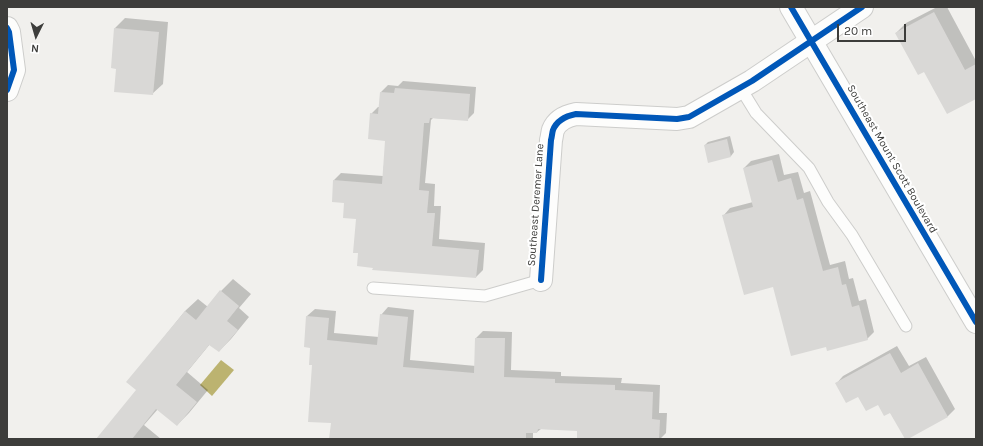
<!DOCTYPE html>
<html>
<head>
<meta charset="utf-8">
<style>
  body { margin:0 }
  #map { position:relative; width:983px; height:446px; overflow:hidden; background:#f1f0ed; font-family:Karla,sans-serif }
  canvas { display:block }
  .frame { position:absolute; inset:0; border:8px solid #3d3d3b; pointer-events:none }
  .north { position:absolute; left:16px; top:16px; width:40px; height:40px; -webkit-text-stroke:3px #fff; paint-order:stroke; rotate:185deg; font-size:11px; font-weight:700; line-height:16px; text-align:center; color:#3d3d3b }
  .north::after { content:''; display:block; margin:auto; width:14px; height:18px; background:#3d3d3b; clip-path:polygon(50% 0,100% 100%,50% 72%,0 100%) }
  .scale { position:absolute; left:837px; top:24px; width:69px; height:18px; box-sizing:border-box; border:2px solid #3d3d3b; border-top:0; padding-left:5px; font-size:12px; line-height:14px; white-space:nowrap; color:#3d3d3b; -webkit-text-stroke:3px #fff; paint-order:stroke }
</style>
</head>
<body>
<div id="map">
<canvas width="983" height="446"></canvas>
<div class="frame"></div>
<div class="north">N</div>
<div class="scale">20 m</div>
</div>
<script>
const context = document.querySelector('canvas').getContext('2d');
context.lineJoin = 'round';
function fill(path, color) { context.fillStyle = color; context.fill(path, 'evenodd'); }
function trace(path, color, width, dash) { context.strokeStyle = color; context.lineWidth = width; context.lineCap = dash ? 'butt' : 'round'; context.setLineDash(dash || []); context.stroke(path); }
function drawText(font, color, halo, rows, align = 'center') {
  context.font = font + ' Karla,sans-serif'; context.lineWidth = 4; context.setLineDash([]); context.textBaseline = 'middle'; context.strokeStyle = halo; context.fillStyle = color; for (const [text, x, y, turn = 0] of rows) {
    context.save(); context.translate(x, y); context.rotate((+turn || 0) * Math.PI / 180); context.textAlign = isNaN(turn) ? turn : align; if (halo) context.strokeText(text, 0, 0); context.fillText(text, 0, 0); context.restore();
  }
}
const water = new Path2D(`
  M 221,360 L 234,370 L 212,396 L 200,385 Z`);
const shadow = new Path2D(`
  M 937,7 L 947,7 L 976,61 L 976,98 L 925,70 L 896,33 L 906,23 Z
  M 125,18 L 168,22 L 163,84 L 152,94 L 117,68 L 115,28 Z
  M 403,81 L 476,87 L 474,113 L 467,120 L 433,118 L 431,120 L 425,183 L 435,184 L 434,206 L 441,206 L 439,239 L 485,243 L 483,270 L 476,277 L 374,267 L 359,252 L 357,218 L 345,202 L 334,180 L 341,173 L 383,176 L 386,140 L 371,114 L 378,107 L 380,107 L 381,92 L 388,85 L 398,86 Z
  M 730,136 L 734,152 L 731,156 L 709,161 L 705,145 L 708,142 Z
  M 779,154 L 784,175 L 798,172 L 804,193 L 810,191 L 830,265 L 845,261 L 849,279 L 853,278 L 859,301 L 866,299 L 874,332 L 867,339 L 827,345 L 773,286 L 724,215 L 730,208 L 753,202 L 744,168 L 751,161 Z
  M 233,279 L 251,294 L 239,308 L 249,317 L 231,339 L 219,351 L 210,344 L 187,372 L 208,390 L 189,413 L 177,425 L 158,409 L 144,425 L 161,439 L 102,439 L 137,390 L 128,382 L 185,311 L 198,299 L 208,307 L 221,291 Z
  M 388,307 L 414,310 L 410,360 L 476,366 L 476,338 L 483,331 L 512,332 L 511,370 L 561,372 L 561,376 L 622,378 L 621,383 L 660,385 L 659,413 L 667,413 L 666,433 L 660,439 L 578,439 L 578,430 L 541,429 L 537,432 L 533,432 L 533,439 L 330,439 L 332,422 L 313,364 L 307,316 L 315,309 L 336,311 L 334,333 L 379,337 L 381,315 Z
  M 897,346 L 909,366 L 926,357 L 955,409 L 948,416 L 906,439 L 890,412 L 878,404 L 858,395 L 836,384 L 843,376 Z`);
const building = new Path2D(`
  M 934,12 L 965,70 L 976,64 L 976,99 L 947,114 L 924,72 L 918,75 L 895,33 Z
  M 114,28 L 159,32 L 153,95 L 114,92 L 116,69 L 111,68 Z
  M 395,88 L 470,94 L 468,121 L 430,118 L 429,123 L 424,123 L 419,190 L 429,191 L 427,213 L 435,213 L 432,246 L 479,250 L 476,278 L 372,270 L 373,268 L 357,266 L 358,253 L 353,253 L 356,219 L 343,218 L 344,203 L 332,202 L 333,180 L 382,184 L 385,141 L 368,139 L 370,113 L 378,114 L 380,92 L 394,93 Z
  M 727,139 L 731,157 L 708,163 L 704,145 Z
  M 772,160 L 778,182 L 791,178 L 797,200 L 803,198 L 823,271 L 838,267 L 842,285 L 846,284 L 852,307 L 859,305 L 868,340 L 827,351 L 826,347 L 791,356 L 773,287 L 744,295 L 722,215 L 753,207 L 743,168 Z
  M 220,290 L 239,306 L 227,321 L 238,330 L 219,352 L 209,345 L 176,385 L 197,402 L 177,426 L 156,409 L 132,439 L 96,439 L 136,390 L 126,382 L 185,311 L 196,320 Z
  M 380,314 L 408,317 L 403,367 L 474,373 L 475,338 L 505,338 L 504,377 L 555,379 L 555,383 L 615,385 L 615,390 L 653,392 L 652,419 L 660,420 L 659,439 L 577,439 L 577,431 L 538,429 L 537,433 L 526,433 L 526,439 L 329,439 L 331,423 L 308,422 L 312,365 L 309,365 L 310,348 L 304,347 L 306,316 L 329,318 L 327,340 L 377,345 Z
  M 890,353 L 901,373 L 918,363 L 948,417 L 908,439 L 905,439 L 890,413 L 884,416 L 878,405 L 866,411 L 858,397 L 846,403 L 835,383 Z`);
const service = new Path2D(`
  M 740,87 L 756,113 L 809,168 L 828,202 L 852,235 L 906,326
  M 373,288 L 485,296 L 541,280`);
const minor = new Path2D(`
  M 7,28 L 9,32 L 14,70 L 7,90
  M 541,280 L 551,140 C 552,137 552,133 553,130 C 557,120 566,116 576,114 L 677,119 L 689,117 L 752,81 L 862,7`);
const secondary = new Path2D(`
  M 791,7 L 976,322`);
const cycleway = new Path2D(`
  M 791,7 L 976,322
  M 7,28 L 9,32 L 14,70 L 7,90
  M 541,280 L 551,140 C 552,137 552,133 553,130 C 557,120 566,116 576,114 L 677,119 L 689,117 L 752,81 L 862,7`);
const streetNames = [
  ["Southeast Mount Scott Boulevard",892,159,60],
  ["Southeast Deremer Lane",536,205,-86]
];
fill(water, '#bcb370');
fill(shadow, '#0003');
fill(building, '#d9d8d6');
trace(service, '#cdcdcb', 13);
trace(minor, '#cdcdcb', 24);
trace(secondary, '#cdcdcb', 24);
trace(service, '#fdfdfc', 11);
trace(minor, '#fdfdfc', 22);
trace(secondary, '#fdfdfc', 22);
trace(cycleway, '#0057b8', 6);
drawText('11px', '#3d3d3b', '#fff', streetNames);
</script>
</body>
</html>
